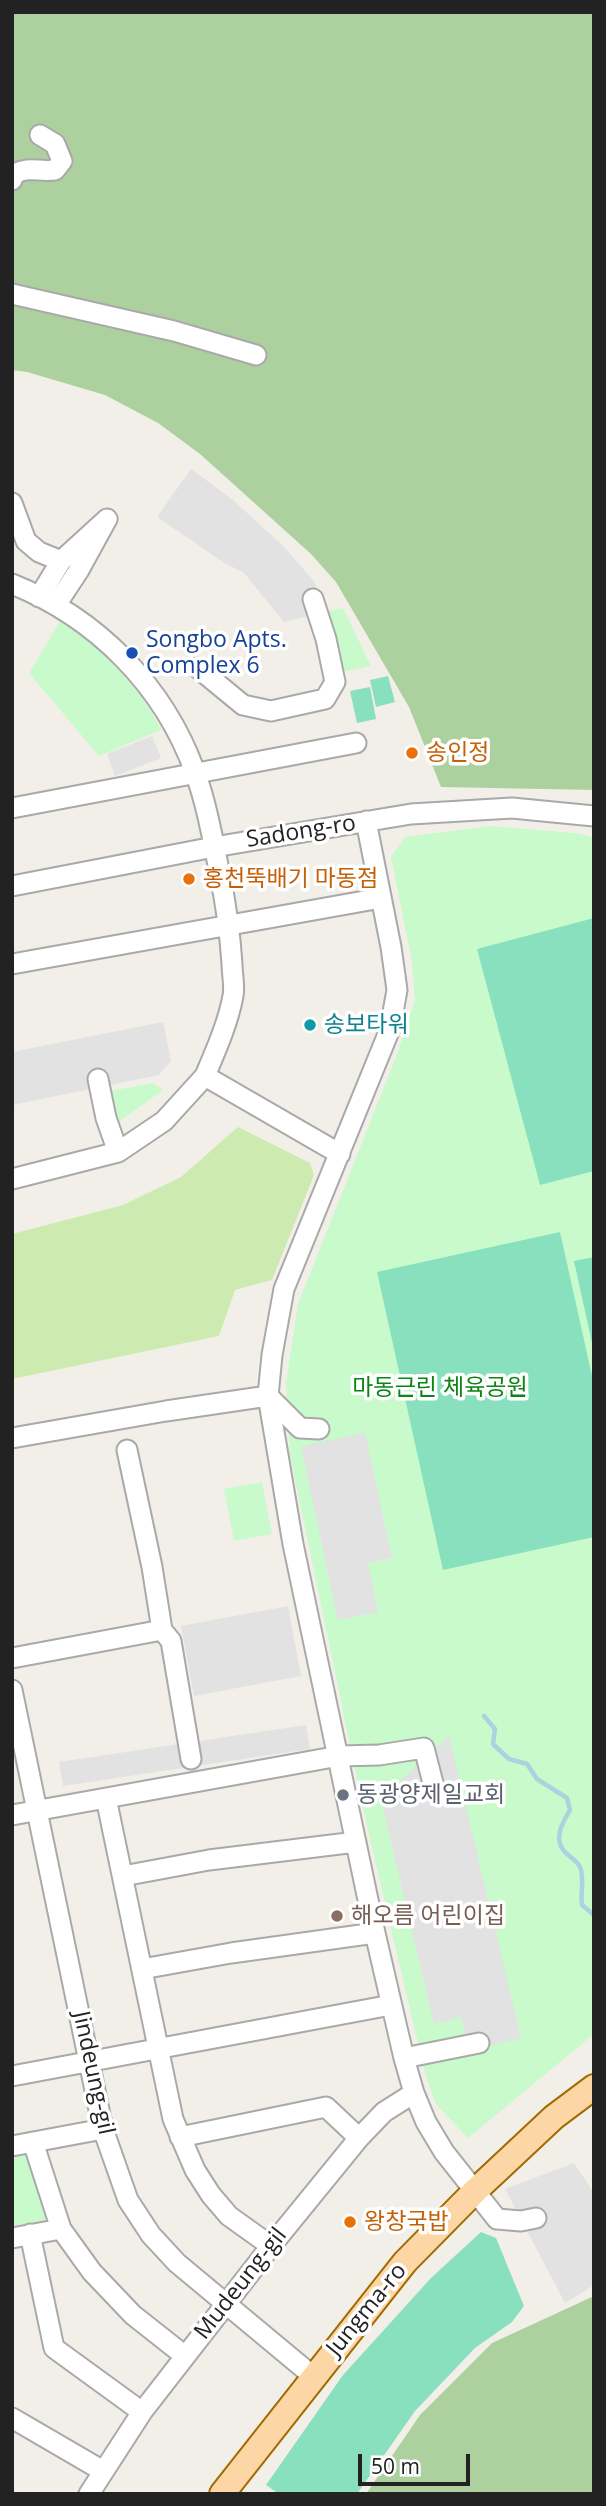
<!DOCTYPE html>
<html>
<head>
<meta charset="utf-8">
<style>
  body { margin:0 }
  #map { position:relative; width:606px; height:2506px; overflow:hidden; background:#f2efe9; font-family:"Open Sans",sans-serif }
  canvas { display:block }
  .frame { position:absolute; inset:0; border:14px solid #222; pointer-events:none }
  .scale { position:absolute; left:358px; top:2454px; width:112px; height:32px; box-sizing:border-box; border:4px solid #222; border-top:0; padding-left:9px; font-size:21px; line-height:24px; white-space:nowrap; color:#222; -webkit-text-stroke:5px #fff; paint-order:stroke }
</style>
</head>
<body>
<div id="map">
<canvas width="606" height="2506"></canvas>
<div class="frame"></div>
<div class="scale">50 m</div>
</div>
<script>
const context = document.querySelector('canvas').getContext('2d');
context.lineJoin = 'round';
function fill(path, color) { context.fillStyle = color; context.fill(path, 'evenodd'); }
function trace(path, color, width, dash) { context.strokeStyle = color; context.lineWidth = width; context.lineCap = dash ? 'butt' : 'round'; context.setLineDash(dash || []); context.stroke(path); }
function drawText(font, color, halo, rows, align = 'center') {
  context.font = font + ' "Open Sans","Noto Sans KR",sans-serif'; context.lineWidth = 7; context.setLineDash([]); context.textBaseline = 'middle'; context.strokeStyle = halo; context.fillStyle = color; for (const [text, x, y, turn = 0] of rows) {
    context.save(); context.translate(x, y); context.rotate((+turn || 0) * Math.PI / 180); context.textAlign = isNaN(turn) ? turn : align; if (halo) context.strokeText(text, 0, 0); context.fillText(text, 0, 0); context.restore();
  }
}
const grass = new Path2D(`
  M 238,1127 L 310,1163 L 314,1175 L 272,1280 L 235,1290 L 219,1336 L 12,1379 L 12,1234 L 123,1205 L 181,1177 Z`);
const forest = new Path2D(`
  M 12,12 L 594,12 L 594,790 L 441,787 L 409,707 L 336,582 L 311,554 L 200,454 L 158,423 L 105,395 L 27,372 L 12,370 Z
  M 594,2296 L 594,2494 L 366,2494 L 420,2415 L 492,2343 Z`);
const park = new Path2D(`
  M 343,608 L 371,666 L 342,672 L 329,611 Z
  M 61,620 C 102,651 138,683 161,730 L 99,756 L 29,673 Z
  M 491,826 L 575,833 L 594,837 L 594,2034 L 468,2138 L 436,2104 L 425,2073 L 366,1822 L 290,1455 L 286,1383 L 298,1304 L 398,1052 L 415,1000 L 412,962 L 391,857 L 405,837 Z
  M 153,1083 L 163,1090 L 117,1123 L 110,1091 Z
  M 262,1482 L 272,1534 L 234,1541 L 224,1489 Z
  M 21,2152 L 29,2159 L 48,2212 L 44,2221 L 12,2226 L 12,2153 Z`);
const pitch = new Path2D(`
  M 388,676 L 395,702 L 376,707 L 370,680 Z
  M 370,687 L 376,719 L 357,723 L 350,691 Z
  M 594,918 L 594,1171 L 540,1185 L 477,949 Z
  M 560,1232 L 594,1385 L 594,1537 L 443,1570 L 377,1272 Z
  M 594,1257 L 594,1352 L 574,1261 Z
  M 481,2232 L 496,2238 L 524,2306 L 512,2322 L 475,2348 L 415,2411 L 357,2494 L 279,2494 L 266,2485 L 343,2375 L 431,2278 Z`);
const parking = new Path2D(`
  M 191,469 L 233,500 L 283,546 L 314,581 L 326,612 L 284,622 L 244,573 L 223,562 L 157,517 Z
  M 152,736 L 161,758 L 115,776 L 107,754 Z
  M 163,1022 L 171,1061 L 159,1075 L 12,1105 L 12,1052 Z
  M 365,1433 L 392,1558 L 368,1563 L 378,1612 L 338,1620 L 301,1446 Z
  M 288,1606 L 301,1676 L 194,1696 L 181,1626 Z
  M 306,1725 L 310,1749 L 63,1786 L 59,1762 Z
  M 449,1736 L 521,2038 L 469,2051 L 461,2017 L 434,2024 L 378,1787 L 398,1783 Z
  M 574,2163 L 594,2193 L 594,2285 L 565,2303 L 505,2189 Z`);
const stream = new Path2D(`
  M 484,1716 L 495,1729 L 493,1744 L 509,1759 L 527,1764 L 537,1779 L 567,1798 L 570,1810 C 563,1822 553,1838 564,1851 C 569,1857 576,1859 580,1867 C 585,1879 580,1893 582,1905 L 594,1915`);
const minor = new Path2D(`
  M 12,180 L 14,174 C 30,166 37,172 55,170 L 62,161 L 55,144 L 40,135
  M 12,294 L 174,331 L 256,355
  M 12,503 L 26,541 L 39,552 L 61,561
  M 12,584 C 97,618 164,686 195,772 C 207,805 213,841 220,875 C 226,905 230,933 232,964 C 232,974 235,986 233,996 C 228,1023 216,1050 205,1076 L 340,1154
  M 39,597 L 61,561 L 107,519 L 79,570 L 56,605
  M 198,668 L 243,705 L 271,711 L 325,699 L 335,682 L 326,639 L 313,599
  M 12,808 L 356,743
  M 366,821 L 391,947 L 397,990 L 390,1029 L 284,1289 L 272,1355 L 268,1396 L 293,1544 L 375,1933 L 404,2058 L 414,2093 L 426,2122 L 444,2152 L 497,2219 L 521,2221 L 536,2218
  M 12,886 L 214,847 L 411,814 L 512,808 L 594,816
  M 12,964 L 381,898
  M 98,1079 L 106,1118 L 118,1152
  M 12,1179 L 118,1152 L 164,1121 L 205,1076
  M 12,1438 L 166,1411 L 268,1396 L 300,1428 L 319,1429
  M 127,1450 L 152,1567 L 162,1630
  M 12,1658 L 162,1630 L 171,1641 L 191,1759
  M 12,1690 L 103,2129 L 128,2200 L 151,2235 L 177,2263 L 314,2377
  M 106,1798 L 173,2119 L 195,2170 L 211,2195 L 229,2216 L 271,2246
  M 12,1815 L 339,1756 L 379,1755 L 424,1748 L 433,1783
  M 123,1876 L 209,1860 L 356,1842
  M 142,1969 L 231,1953 L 375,1933
  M 404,2058 L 479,2043
  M 12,2076 L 391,2005
  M 180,2137 L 326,2107 L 359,2138
  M 33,2142 L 61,2229 L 92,2272 L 133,2315 L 185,2356
  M 12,2146 L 103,2129
  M 30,2234 L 54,2348 L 142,2412
  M 12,2238 L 61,2229
  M 12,2418 L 103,2471
  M 89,2494 L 142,2412 L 271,2246 L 359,2138 L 384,2112 L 414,2093`);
const major = new Path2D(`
  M 222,2494 L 405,2262 L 475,2191 L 554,2117 L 594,2087`);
const markers = [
  [132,653,7,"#1a4fb4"],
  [412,753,7,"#e8710a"],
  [189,879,7,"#e8710a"],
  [310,1025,7,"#0f9aa8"],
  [343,1795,7,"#6b7280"],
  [337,1916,7,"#8d6e63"],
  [350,2222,7,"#e8710a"]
];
const transitNames = [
  ["Songbo Apts.",146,640],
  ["Complex 6",146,666]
];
const foodNames = [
  ["송인정",426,753],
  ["홍천뚝배기 마동점",203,879],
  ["왕창국밥",364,2222]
];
const streetNames = [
  ["Sadong-ro",301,832,-9],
  ["Jindeung-gil",93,2073,78],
  ["Mudeung-gil",241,2284,-52],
  ["Jungma-ro",367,2310,-51]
];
const cultureNames = [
  ["송보타워",324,1025]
];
const parkNames = [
  ["마동근린 체육공원",440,1388]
];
const worshipNames = [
  ["동광양제일교회",357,1795]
];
const educationNames = [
  ["해오름 어린이집",351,1916]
];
fill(grass, '#cdebb0');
fill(forest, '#add19e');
fill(park, '#c8facc');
fill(pitch, '#88e0be');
fill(parking, '#e2e2e2');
trace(stream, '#aad3df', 4.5);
trace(minor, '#a9a9a9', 23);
trace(major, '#a06b00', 28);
trace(minor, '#fff', 19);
trace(major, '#fcd6a4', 24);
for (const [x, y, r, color] of markers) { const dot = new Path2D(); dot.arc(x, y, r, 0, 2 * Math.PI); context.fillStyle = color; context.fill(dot); trace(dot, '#fff', 2.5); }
drawText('23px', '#164399', '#fff', transitNames, 'left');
drawText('23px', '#c56008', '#fff', foodNames, 'left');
drawText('23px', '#222', '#fff', streetNames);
drawText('23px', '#0d838f', '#fff', cultureNames, 'left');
drawText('23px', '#0c8416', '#fff', parkNames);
drawText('23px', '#5b616d', '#fff', worshipNames, 'left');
drawText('23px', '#785e54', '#fff', educationNames, 'left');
</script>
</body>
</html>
